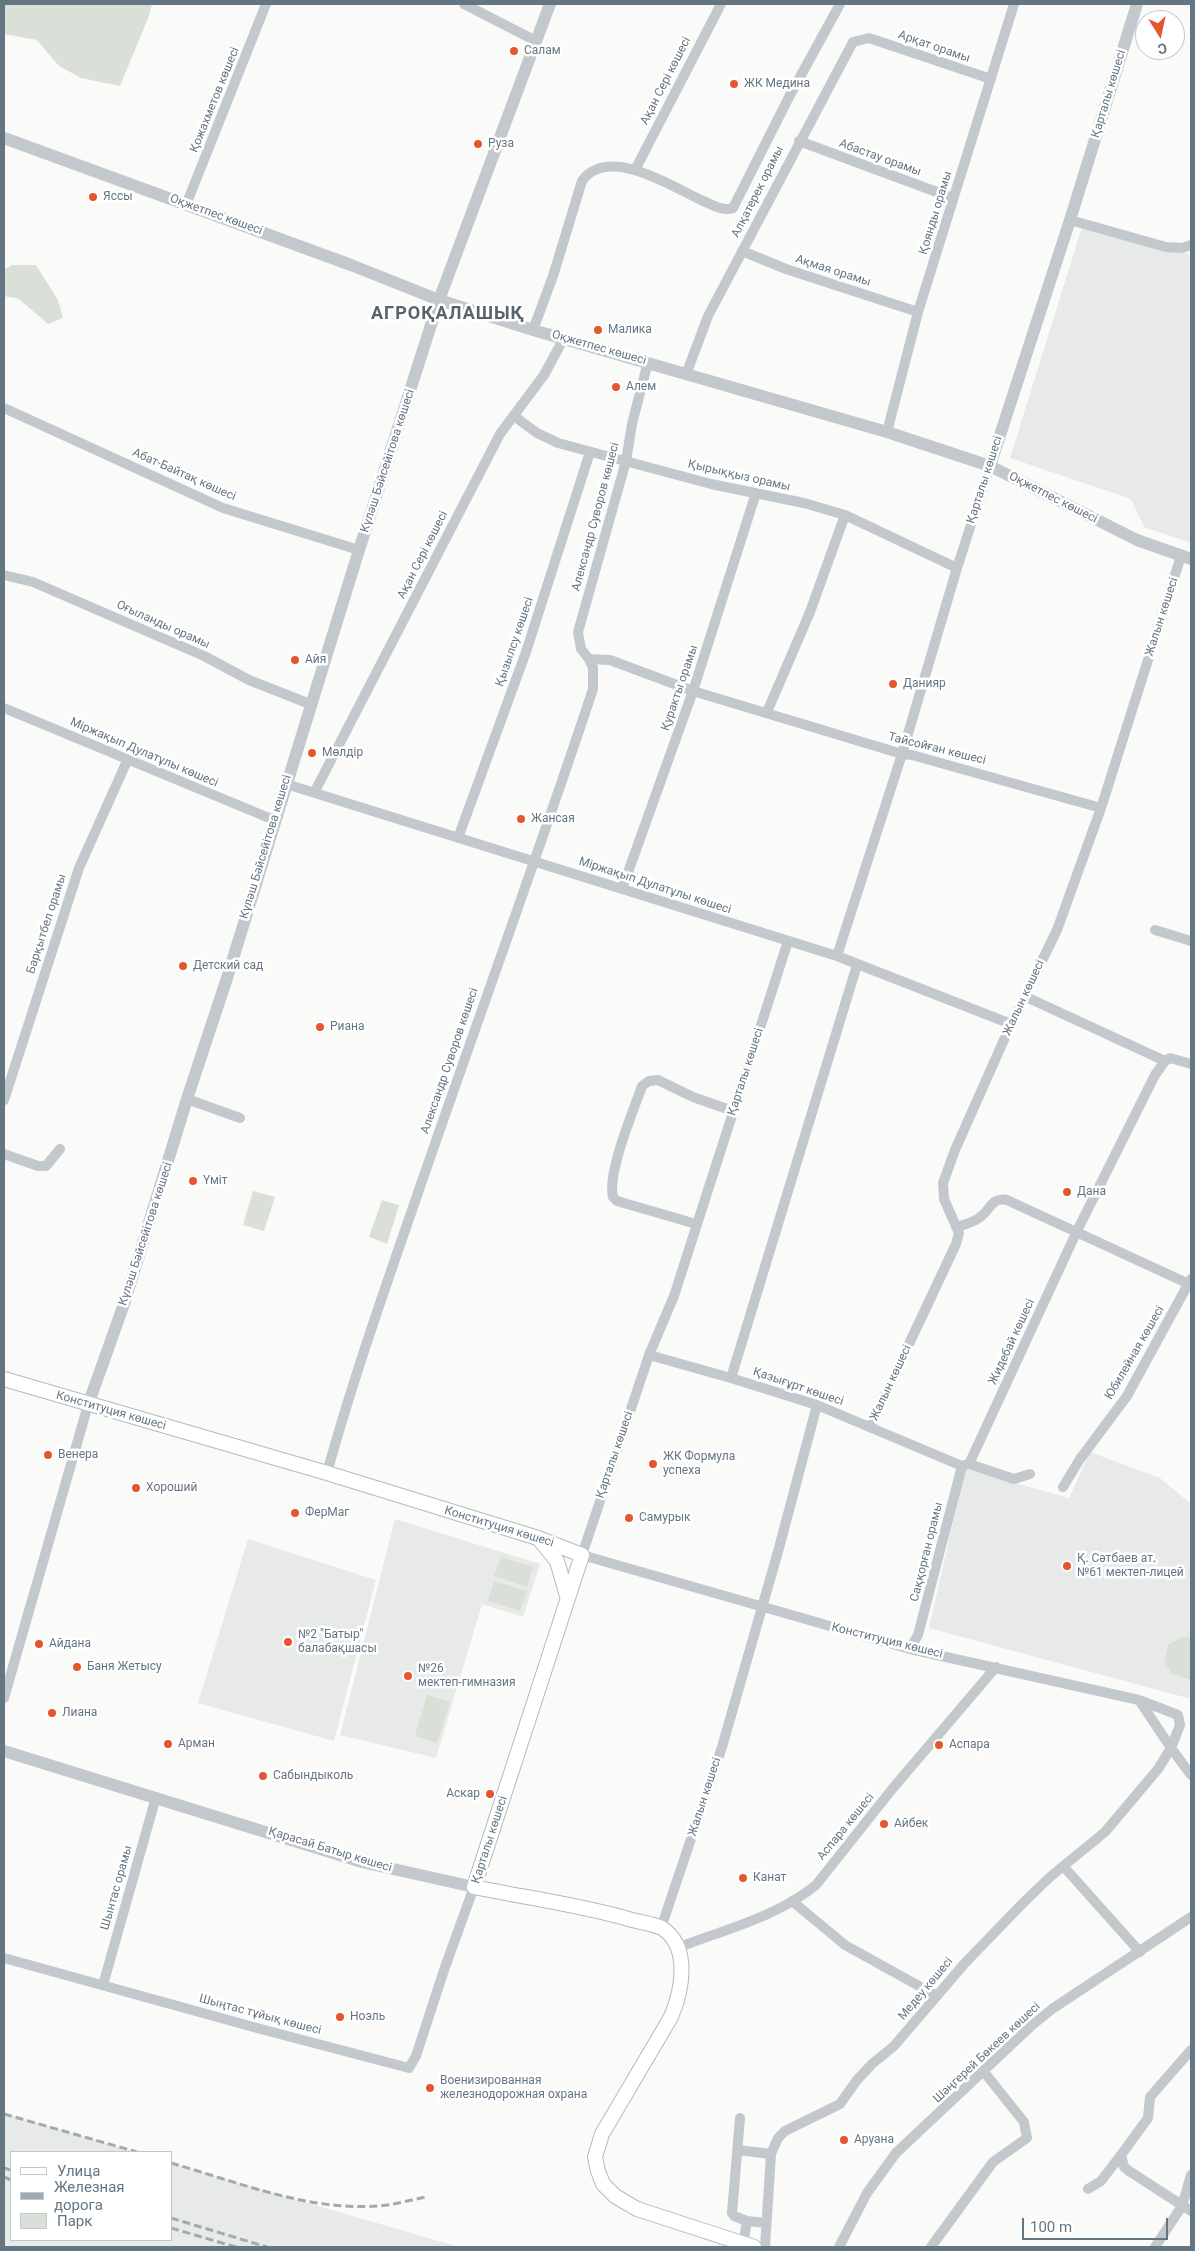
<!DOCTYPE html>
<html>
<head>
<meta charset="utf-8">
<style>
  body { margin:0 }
  #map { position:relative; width:1195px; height:2251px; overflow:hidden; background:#fafaf8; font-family:Roboto,sans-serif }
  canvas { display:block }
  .frame { position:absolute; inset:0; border:5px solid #657683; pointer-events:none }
  .legend { position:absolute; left:10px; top:2151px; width:162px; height:90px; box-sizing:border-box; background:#fff; border:1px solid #c1c8cd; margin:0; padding:6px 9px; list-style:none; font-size:15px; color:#657683 }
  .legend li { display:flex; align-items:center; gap:10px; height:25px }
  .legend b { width:25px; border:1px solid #c1c8cd }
  .north { position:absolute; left:1135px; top:10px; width:50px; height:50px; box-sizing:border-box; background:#fff; border:1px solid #c1c8cd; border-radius:50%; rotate:170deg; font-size:14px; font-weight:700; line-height:20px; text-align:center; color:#657683 }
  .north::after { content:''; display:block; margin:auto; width:18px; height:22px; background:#e4572e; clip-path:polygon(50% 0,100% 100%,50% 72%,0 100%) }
  .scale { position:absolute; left:1022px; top:2218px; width:146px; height:22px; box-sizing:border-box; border:2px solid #657683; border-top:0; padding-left:6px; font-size:15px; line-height:18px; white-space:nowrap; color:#657683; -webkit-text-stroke:4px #fff; paint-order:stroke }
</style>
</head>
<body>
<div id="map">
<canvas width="1195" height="2251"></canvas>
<div class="frame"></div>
<ul class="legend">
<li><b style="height:6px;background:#fff"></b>Улица</li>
<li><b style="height:6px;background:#a2aab0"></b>Железная дорога</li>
<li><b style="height:14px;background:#dadfd7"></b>Парк</li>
</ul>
<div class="north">С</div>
<div class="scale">100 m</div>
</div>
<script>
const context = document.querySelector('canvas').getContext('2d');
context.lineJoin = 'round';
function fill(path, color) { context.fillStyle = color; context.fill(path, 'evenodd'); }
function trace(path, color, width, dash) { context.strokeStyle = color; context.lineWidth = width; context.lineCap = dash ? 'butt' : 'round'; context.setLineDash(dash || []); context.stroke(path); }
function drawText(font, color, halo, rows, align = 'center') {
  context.font = font + ' Roboto,sans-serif'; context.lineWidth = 5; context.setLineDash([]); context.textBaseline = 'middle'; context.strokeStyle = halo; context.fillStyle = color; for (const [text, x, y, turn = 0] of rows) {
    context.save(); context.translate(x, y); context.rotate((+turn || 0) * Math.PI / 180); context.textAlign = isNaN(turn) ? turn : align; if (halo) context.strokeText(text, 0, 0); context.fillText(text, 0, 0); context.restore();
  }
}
const built = new Path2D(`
  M 1082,227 L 1191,255 L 1191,543 L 1144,527 L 1131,499 L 1010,458 Z
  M 1090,1452 L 1160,1478 L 1191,1504 L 1191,1699 L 929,1628 L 965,1469 L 1069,1498 Z
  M 395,1519 L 540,1564 L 523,1617 L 482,1604 L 436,1758 L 340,1735 Z
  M 248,1539 L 376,1580 L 334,1741 L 198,1703 Z
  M 4,2113 L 136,2152 L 11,2152 L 11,2240 L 171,2240 L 171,2163 L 459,2247 L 4,2247 Z`);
const green = new Path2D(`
  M 4,4 L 152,4 L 149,16 L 120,86 L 81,78 L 59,66 L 37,40 L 4,34 Z
  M 12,265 L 36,265 L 58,300 L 63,318 L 48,324 L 19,299 L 4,296 L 4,270 Z
  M 253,1191 L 275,1197 L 264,1231 L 243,1225 Z
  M 382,1200 L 399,1205 L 387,1244 L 369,1237 Z
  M 501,1557 L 533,1567 L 527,1587 L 494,1576 Z
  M 494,1581 L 527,1591 L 520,1611 L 488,1601 Z
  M 1182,1637 L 1191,1638 L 1191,1680 L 1172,1674 L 1164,1661 L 1168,1645 Z
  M 427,1695 L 450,1702 L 437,1743 L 415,1736 Z`);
const minor = new Path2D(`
  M 464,4 L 536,41
  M 799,141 L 953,198
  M 635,170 L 721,4
  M 186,205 L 266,4
  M 1070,220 L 1166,247 L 1182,248 L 1191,245
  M 742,251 L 786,269 L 918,312
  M 533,330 L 553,276 L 582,181 C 608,145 671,186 701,200 C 711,204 723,212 733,208 L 789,97 L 840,4
  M 648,362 L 632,424 L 626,461 L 578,632 L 581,649 L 589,659 L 610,660 L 693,691 L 902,754 L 912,755 L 1101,808
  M 687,372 L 708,316 L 853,42 L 869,38 L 991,79
  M 4,408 L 223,508 L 359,550
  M 514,416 L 537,433 L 558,443 L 711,484 L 804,503 L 845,515 L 957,568
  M 887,432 L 918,312 L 1014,4
  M 4,575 L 33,582 L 204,656 L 249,680 L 310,704
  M 4,708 L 274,820
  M 767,712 L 810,612 L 845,515
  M 286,784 L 837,956 L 1011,1024
  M 315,791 L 500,434 L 544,375 L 564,338
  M 458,838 L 526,652 L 590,452
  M 622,889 L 693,691 L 756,493
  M 1155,930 L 1191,941
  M 788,941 L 674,1296 L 649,1355 L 582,1555 L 910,1649 L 1139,1700
  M 837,956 L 902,754 L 957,568 L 990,466
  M 1024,996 L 1165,1061 L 1170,1058 L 1191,1064
  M 187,1099 L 240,1118
  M 4,1100 L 79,868 L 127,761
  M 4,1154 L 38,1166 L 46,1166 L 60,1149
  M 696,1224 L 617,1201 L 613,1197 C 607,1173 633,1112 642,1086 L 649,1081 L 658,1080 L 693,1097 L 733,1111
  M 956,1227 C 964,1225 972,1223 979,1218 C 990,1211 991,1197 1007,1200 L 1189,1284
  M 649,1355 L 731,1378 L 817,1405 L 962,1466
  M 731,1378 L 857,965
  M 870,1427 L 956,1244 L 959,1233 L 944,1199 L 943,1183 L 955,1150 L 1011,1024 L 1057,930 L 1101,808 L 1181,556
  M 969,1464 L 1077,1231 L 1155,1075 L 1165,1061
  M 969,1464 L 1014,1479 L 1030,1474
  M 327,1473 C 354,1375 388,1280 421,1184 C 478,1019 538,855 593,689 L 593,668 L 589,659
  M 1063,1487 L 1080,1459 L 1127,1396 L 1191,1279
  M 910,1649 L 918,1635 L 962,1466 L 968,1464
  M 4,1698 L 88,1405
  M 1139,1700 L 1178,1715 L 1180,1725 L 1171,1748 Z
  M 1064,1867 L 1140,1952
  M 792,1901 L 845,1945 L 937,1996
  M 661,1928 L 722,1747 L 779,1548 L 817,1405
  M 677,1948 C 723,1930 777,1917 816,1885 L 893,1788 L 996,1667
  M 4,1958 L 257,2028 L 409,2068 L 416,2056 L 444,1970 L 474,1887
  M 103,1985 L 156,1797
  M 1191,2050 L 1150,2097 L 1148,2118 L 1121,2155 L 1124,2167 L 1129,2171 L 1191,2211
  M 740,2118 L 732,2213 L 734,2216 L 747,2221 L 743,2244
  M 738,2150 L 771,2154
  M 1088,2189 L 1101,2181 L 1121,2155
  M 747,2221 L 766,2223
  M 765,2247 L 771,2154 L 778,2138 L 785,2131 L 840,2104 L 857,2080 L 872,2064 L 894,2046 L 965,1963 L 1023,1903 L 1050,1877 L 1105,1832 L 1158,1769 L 1171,1748 L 1191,1775
  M 839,2247 L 867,2193 L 896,2153 L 1030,2027 L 1052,2009 L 1191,1917
  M 931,2247 L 993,2162 L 1027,2138 L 1024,2122 L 984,2072
  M 1155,2247 L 1182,2206 L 1191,2175`);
const tertiary = new Path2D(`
  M 4,138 L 351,265 L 439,300 L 533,330 L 887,432 L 990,466 L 1137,540 L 1191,559
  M 990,466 L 1070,220 L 1137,4
  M 88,1405 L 124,1304 L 187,1099 L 227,978 L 359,550 L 439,300 L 550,4
  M 4,1751 L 362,1862 L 474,1887`);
const secondary = new Path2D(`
  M 4,1379 L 327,1473 L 538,1538 L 582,1555 L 474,1887 C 527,1898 581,1905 632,1920 C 641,1922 654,1924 662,1928 C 691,1947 682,1991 671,2017 L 602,2134 L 595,2157 L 598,2171 L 603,2184 L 615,2196 L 637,2209 L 754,2247
  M 539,1539 L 557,1561 L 567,1596`);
const rail = new Path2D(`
  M 4,2114 L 137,2152
  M 171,2163 C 238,2182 307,2211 377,2206 C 394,2205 410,2200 426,2197
  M 4,2168 L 11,2170
  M 4,2177 L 11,2180
  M 171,2218 L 267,2247
  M 171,2228 L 236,2247`);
const markers = [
  [514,51,5,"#e4572e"],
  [734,84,5,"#e4572e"],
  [478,144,5,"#e4572e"],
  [93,197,5,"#e4572e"],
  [598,330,5,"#e4572e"],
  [616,387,5,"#e4572e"],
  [295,660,5,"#e4572e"],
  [893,684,5,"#e4572e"],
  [312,753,5,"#e4572e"],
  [521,819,5,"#e4572e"],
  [183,966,5,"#e4572e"],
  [320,1027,5,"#e4572e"],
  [193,1181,5,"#e4572e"],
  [1067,1192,5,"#e4572e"],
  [48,1455,5,"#e4572e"],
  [653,1464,5,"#e4572e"],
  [136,1488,5,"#e4572e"],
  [295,1513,5,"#e4572e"],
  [629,1518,5,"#e4572e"],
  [1067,1566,5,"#e4572e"],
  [288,1642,5,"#e4572e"],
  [39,1644,5,"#e4572e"],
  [77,1667,5,"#e4572e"],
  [408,1676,5,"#e4572e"],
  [52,1713,5,"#e4572e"],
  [168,1744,5,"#e4572e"],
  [939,1745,5,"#e4572e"],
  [263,1776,5,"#e4572e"],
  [490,1794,5,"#e4572e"],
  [884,1824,5,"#e4572e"],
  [743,1878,5,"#e4572e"],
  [340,2017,5,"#e4572e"],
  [430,2088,5,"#e4572e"],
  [844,2140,5,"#e4572e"]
];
const streetNames = [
  ["Арқат орамы",934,47,19],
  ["Ақан Сері көшесі",666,81,-63],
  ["Қарталы көшесі",1109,94,-73],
  ["Қожахметов көшесі",215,100,-68],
  ["Абастау орамы",880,158,20],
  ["Алқатерек орамы",758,192,-63],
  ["Қоянды орамы",936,213,-73],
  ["Оқжетпес көшесі",216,215,20],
  ["Ақмая орамы",833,271,18],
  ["Оқжетпес көшесі",599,348,16],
  ["Күләш Бәйсейітова көшесі",388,461,-72],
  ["Абат-Байтақ көшесі",184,475,24],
  ["Қырыққыз орамы",739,476,13],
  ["Қарталы көшесі",985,480,-72],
  ["Оқжетпес көшесі",1053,498,27],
  ["Александр Суворов көшесі",596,517,-75],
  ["Ақан Сері көшесі",423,555,-63],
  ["Жалын көшесі",1162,617,-72],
  ["Оғыланды орамы",163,625,24],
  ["Қызылсу көшесі",515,642,-71],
  ["Қуракты орамы",680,688,-71],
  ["Тайсойған көшесі",937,749,14],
  ["Міржақып Дулатұлы көшесі",144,753,23],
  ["Күләш Бәйсейітова көшесі",266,847,-73],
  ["Міржақып Дулатұлы көшесі",655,886,18],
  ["Барқытбел орамы",47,924,-72],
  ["Жалын көшесі",1024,998,-65],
  ["Александр Суворов көшесі",450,1061,-71],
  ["Қарталы көшесі",746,1072,-72],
  ["Күләш Бәйсейітова көшесі",146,1234,-72],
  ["Жидебай көшесі",1012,1342,-65],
  ["Юбилейная көшесі",1135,1353,-60],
  ["Жалын көшесі",891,1383,-65],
  ["Қазығұрт көшесі",798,1387,19],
  ["Конституция көшесі",111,1411,16],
  ["Қарталы көшесі",615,1455,-71],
  ["Конституция көшесі",499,1527,17],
  ["Саққорған орамы",927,1552,-76],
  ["Конституция көшесі",887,1641,14],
  ["Жалын көшесі",705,1797,-72],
  ["Аспара көшесі",846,1827,-51],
  ["Қарталы көшесі",490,1840,-72],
  ["Қарасай Батыр көшесі",330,1850,17],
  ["Шынтас орамы",117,1888,-74],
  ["Медеу көшесі",926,1989,-50],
  ["Шыңтас тұйық көшесі",260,2015,15],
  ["Шәңгерей Бөкеев көшесі",987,2053,-43]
];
const poiNames = [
  ["Салам",524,51],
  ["ЖК Медина",744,84],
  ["Руза",488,144],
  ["Яссы",103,197],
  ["Малика",608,330],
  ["Алем",626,387],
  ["Айя",305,660],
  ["Данияр",903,684],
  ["Мөлдiр",322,753],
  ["Жансая",531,819],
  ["Детский сад",193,966],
  ["Риана",330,1027],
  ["Үміт",203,1181],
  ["Дана",1077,1192],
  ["Венера",58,1455],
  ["ЖК Формула",663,1457],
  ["успеха",663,1471],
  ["Хороший",146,1488],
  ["ФерМаг",305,1513],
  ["Самурык",639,1518],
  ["Қ. Сәтбаев ат.",1077,1559],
  ["№61 мектеп-лицей",1077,1573],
  ["№2 \"Батыр\"",298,1635],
  ["балабақшасы",298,1649],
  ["Айдана",49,1644],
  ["Баня Жетысу",87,1667],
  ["№26",418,1669],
  ["мектеп-гимназия",418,1683],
  ["Лиана",62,1713],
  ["Арман",178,1744],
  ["Аспара",949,1745],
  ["Сабындыколь",273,1776],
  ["Аскар",480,1794,"right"],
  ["Айбек",894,1824],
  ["Канат",753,1878],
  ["Ноэль",350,2017],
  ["Военизированная",440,2081],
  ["железнодорожная охрана",440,2095],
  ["Аруана",854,2140]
];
const districtNames = [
  ["АГРОҚАЛАШЫҚ",448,314]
];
fill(built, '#e8e9e9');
fill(green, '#dadfd7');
trace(secondary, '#b3babf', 16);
trace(minor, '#c3c8cc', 10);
trace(tertiary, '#c3c8cc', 12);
trace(secondary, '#fff', 14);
trace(rail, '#a2aab0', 3, [8, 4]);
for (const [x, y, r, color] of markers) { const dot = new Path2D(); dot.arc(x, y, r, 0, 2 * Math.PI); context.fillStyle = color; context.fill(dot); trace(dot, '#fff', 2); }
drawText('12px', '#657683', '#fff', streetNames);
drawText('12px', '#657683', '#fff', poiNames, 'left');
context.letterSpacing = '1px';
drawText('bold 18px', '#57646e', '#fff', districtNames);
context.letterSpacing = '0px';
</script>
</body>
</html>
